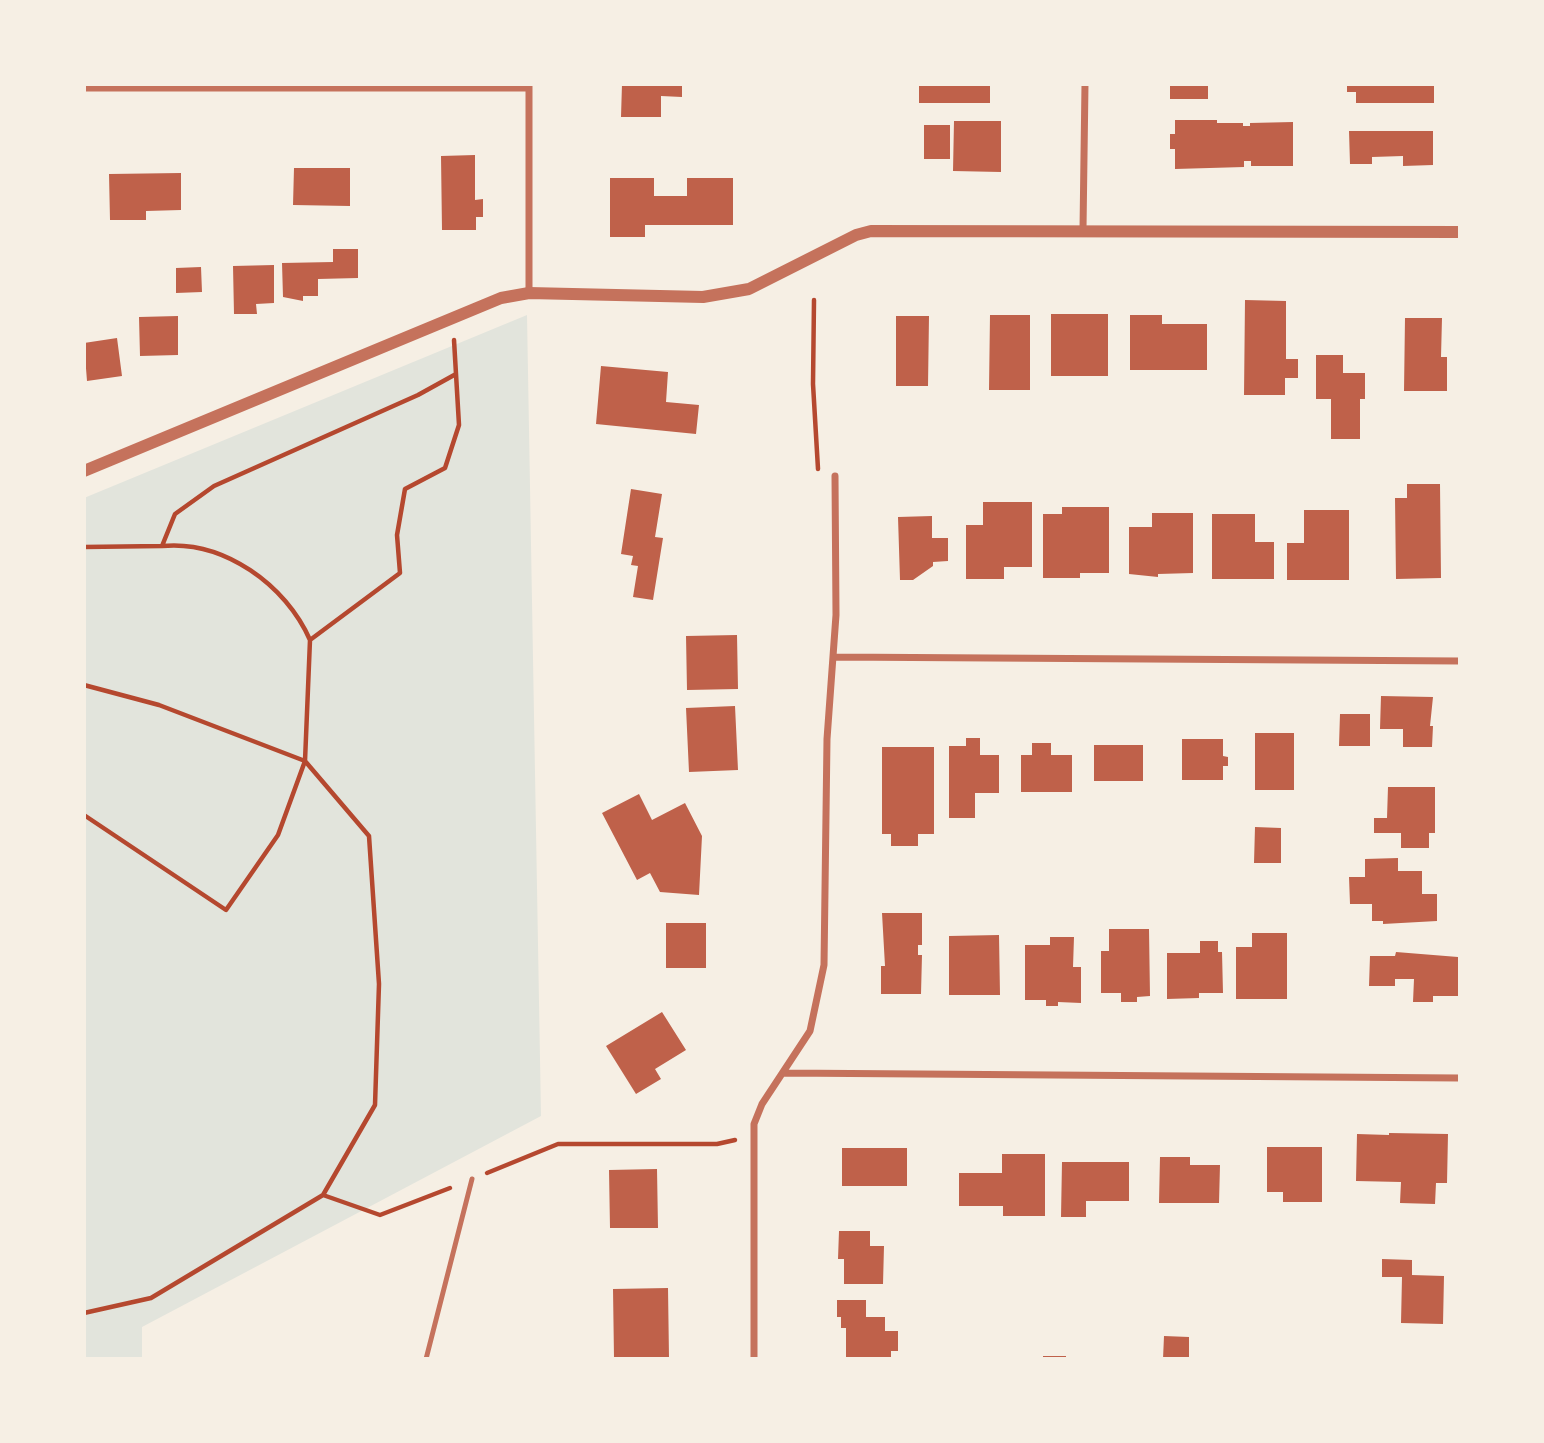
<!DOCTYPE html>
<html>
<head>
<meta charset="utf-8">
<style>
  body { margin:0 }
  #map { position:relative; width:1544px; height:1443px; overflow:hidden; background:#f6efe4; font-family:Figtree,sans-serif }
  canvas { display:block }
  .frame { position:absolute; inset:0; border:86px solid #f6efe4; pointer-events:none }
</style>
</head>
<body>
<div id="map">
<canvas width="1544" height="1443"></canvas>
<div class="frame"></div>
</div>
<script>
const context = document.querySelector('canvas').getContext('2d');
context.lineJoin = 'round';
function fill(path, color) { context.fillStyle = color; context.fill(path, 'evenodd'); }
function trace(path, color, width, dash) { context.strokeStyle = color; context.lineWidth = width; context.lineCap = dash ? 'butt' : 'round'; context.setLineDash(dash || []); context.stroke(path); }
const green = new Path2D(`
  M 527,315 L 541,1116 L 142,1327 L 142,1359 L 84,1359 L 84,498 Z`);
const building = new Path2D(`
  M 622,84 L 682,84 L 682,97 L 661,96 L 661,117 L 621,117 Z
  M 919,84 L 990,84 L 990,103 L 919,103 Z
  M 1170,84 L 1208,84 L 1208,99 L 1170,99 Z
  M 1347,84 L 1434,84 L 1434,103 L 1356,103 L 1356,92 L 1347,92 Z
  M 1175,120 L 1217,120 L 1217,123 L 1243,123 L 1243,126 L 1250,126 L 1250,123 L 1293,122 L 1293,166 L 1251,166 L 1251,161 L 1244,161 L 1244,167 L 1175,169 L 1175,149 L 1170,149 L 1170,134 L 1175,134 Z
  M 954,121 L 1001,121 L 1001,172 L 953,171 Z
  M 924,125 L 950,125 L 950,159 L 924,159 Z
  M 1349,131 L 1433,131 L 1433,165 L 1403,166 L 1403,156 L 1372,157 L 1372,164 L 1350,164 Z
  M 475,155 L 475,200 L 483,199 L 483,217 L 476,217 L 476,230 L 442,230 L 441,156 Z
  M 294,168 L 350,168 L 350,206 L 293,205 Z
  M 181,173 L 181,210 L 146,211 L 146,220 L 110,220 L 109,174 Z
  M 610,178 L 654,178 L 654,196 L 687,196 L 687,178 L 733,178 L 733,225 L 645,225 L 645,237 L 610,237 Z
  M 333,249 L 358,249 L 358,278 L 318,279 L 318,296 L 303,296 L 303,301 L 283,297 L 282,263 L 333,262 Z
  M 274,265 L 274,303 L 256,304 L 257,314 L 234,314 L 233,266 Z
  M 201,267 L 202,292 L 176,293 L 176,268 Z
  M 1245,300 L 1286,301 L 1286,359 L 1298,359 L 1298,378 L 1285,378 L 1285,395 L 1244,395 Z
  M 1051,314 L 1108,314 L 1108,376 L 1051,376 Z
  M 990,315 L 1030,315 L 1030,390 L 989,390 Z
  M 1130,315 L 1162,315 L 1162,324 L 1207,324 L 1207,370 L 1130,370 Z
  M 178,316 L 178,355 L 140,356 L 139,317 Z
  M 896,316 L 929,316 L 928,386 L 896,386 Z
  M 1405,318 L 1442,318 L 1441,357 L 1447,357 L 1447,391 L 1404,391 Z
  M 117,338 L 122,376 L 87,381 L 84,343 Z
  M 1316,355 L 1343,355 L 1343,373 L 1365,373 L 1365,399 L 1360,399 L 1360,439 L 1331,439 L 1331,399 L 1316,399 Z
  M 601,366 L 668,372 L 666,402 L 699,405 L 696,434 L 596,424 Z
  M 1407,484 L 1440,484 L 1441,578 L 1396,579 L 1395,498 L 1407,498 Z
  M 631,489 L 662,494 L 655,537 L 663,538 L 653,600 L 633,597 L 638,566 L 631,565 L 633,556 L 621,554 Z
  M 983,502 L 1032,502 L 1032,567 L 1004,567 L 1004,579 L 966,579 L 966,525 L 983,525 Z
  M 1062,507 L 1109,507 L 1109,573 L 1080,573 L 1080,578 L 1043,578 L 1043,514 L 1062,514 Z
  M 1304,510 L 1349,510 L 1349,580 L 1287,580 L 1287,543 L 1304,543 Z
  M 1152,513 L 1193,513 L 1193,573 L 1158,574 L 1158,577 L 1129,574 L 1129,527 L 1152,527 Z
  M 1212,514 L 1255,514 L 1255,542 L 1274,542 L 1274,579 L 1212,579 Z
  M 932,516 L 932,538 L 948,538 L 948,561 L 933,562 L 933,566 L 913,580 L 900,580 L 898,517 Z
  M 737,635 L 738,689 L 687,690 L 686,636 Z
  M 1381,696 L 1433,697 L 1430,726 L 1433,726 L 1432,747 L 1403,747 L 1403,729 L 1380,729 Z
  M 735,706 L 738,770 L 689,772 L 686,708 Z
  M 1340,714 L 1370,714 L 1370,746 L 1339,746 Z
  M 1255,733 L 1294,733 L 1294,790 L 1255,790 Z
  M 966,738 L 980,738 L 980,755 L 999,755 L 999,793 L 975,793 L 975,818 L 949,818 L 949,746 L 966,746 Z
  M 1182,739 L 1223,739 L 1223,756 L 1228,757 L 1228,766 L 1223,766 L 1223,780 L 1182,780 Z
  M 1032,743 L 1051,743 L 1051,755 L 1072,755 L 1072,792 L 1021,792 L 1021,755 L 1032,755 Z
  M 1094,745 L 1143,745 L 1143,781 L 1094,781 Z
  M 882,747 L 934,747 L 934,834 L 918,834 L 918,846 L 891,846 L 891,834 L 882,834 Z
  M 1388,787 L 1435,787 L 1435,833 L 1429,833 L 1429,848 L 1401,848 L 1401,833 L 1374,833 L 1374,818 L 1387,818 Z
  M 639,794 L 652,820 L 685,803 L 702,836 L 699,895 L 660,892 L 650,873 L 637,880 L 602,813 Z
  M 1255,827 L 1281,828 L 1281,863 L 1254,863 Z
  M 1398,858 L 1398,871 L 1422,871 L 1422,894 L 1437,894 L 1437,921 L 1383,924 L 1383,921 L 1372,921 L 1372,904 L 1350,904 L 1349,877 L 1365,877 L 1365,859 Z
  M 882,913 L 922,913 L 922,945 L 918,945 L 918,955 L 922,955 L 921,994 L 881,994 L 881,966 L 885,966 Z
  M 666,923 L 706,923 L 706,968 L 666,968 Z
  M 1109,929 L 1149,929 L 1150,996 L 1137,997 L 1137,1002 L 1121,1002 L 1121,993 L 1101,993 L 1101,951 L 1109,951 Z
  M 1252,933 L 1287,933 L 1287,999 L 1236,999 L 1236,947 L 1252,947 Z
  M 999,935 L 1000,995 L 949,995 L 949,936 Z
  M 1050,937 L 1074,937 L 1073,967 L 1081,967 L 1081,1003 L 1058,1002 L 1058,1006 L 1046,1006 L 1046,1000 L 1025,1000 L 1025,945 L 1050,945 Z
  M 1200,941 L 1218,941 L 1218,952 L 1222,952 L 1223,993 L 1199,993 L 1199,998 L 1167,999 L 1167,953 L 1200,953 Z
  M 1396,952 L 1458,957 L 1458,996 L 1433,996 L 1433,1002 L 1413,1002 L 1414,979 L 1395,979 L 1395,986 L 1369,986 L 1370,956 L 1395,956 Z
  M 662,1012 L 686,1050 L 655,1069 L 661,1079 L 636,1094 L 606,1046 Z
  M 1389,1133 L 1448,1134 L 1447,1183 L 1436,1183 L 1435,1204 L 1400,1203 L 1401,1182 L 1356,1181 L 1357,1134 L 1389,1135 Z
  M 1267,1147 L 1322,1147 L 1322,1202 L 1283,1202 L 1283,1192 L 1267,1192 Z
  M 842,1148 L 907,1148 L 907,1186 L 842,1186 Z
  M 1002,1154 L 1045,1154 L 1045,1216 L 1003,1216 L 1003,1206 L 959,1206 L 959,1173 L 1002,1173 Z
  M 1160,1157 L 1190,1157 L 1190,1165 L 1220,1165 L 1219,1203 L 1159,1203 Z
  M 1062,1162 L 1129,1162 L 1129,1201 L 1086,1201 L 1086,1217 L 1061,1217 Z
  M 657,1169 L 658,1228 L 610,1228 L 609,1170 Z
  M 839,1231 L 870,1231 L 870,1246 L 884,1246 L 883,1284 L 844,1284 L 844,1259 L 838,1259 Z
  M 1382,1259 L 1412,1260 L 1412,1275 L 1444,1276 L 1443,1324 L 1401,1323 L 1402,1277 L 1382,1277 Z
  M 668,1288 L 669,1358 L 614,1358 L 613,1289 Z
  M 837,1300 L 866,1300 L 866,1317 L 885,1317 L 885,1331 L 898,1331 L 898,1351 L 891,1351 L 891,1359 L 846,1359 L 846,1328 L 841,1328 L 841,1317 L 837,1317 Z
  M 1164,1336 L 1189,1337 L 1189,1359 L 1163,1359 Z
  M 1043,1356 L 1066,1356 L 1066,1359 L 1043,1359 Z`);
const path = new Path2D(`
  M 814,300 L 813,384 L 818,469
  M 162,546 C 224,540 286,585 310,640
  M 84,547 L 162,546 L 175,514 L 214,486 L 418,395 L 456,374 L 454,340
  M 84,685 L 159,705 L 305,761 L 369,836 L 379,984 L 375,1105 L 323,1195 L 151,1298 L 84,1313
  M 84,815 L 226,910 L 278,835 L 305,761 L 310,640 L 400,573 L 397,535 L 405,489 L 445,468 L 459,425 L 456,374
  M 487,1173 L 558,1144 L 717,1144 L 735,1140
  M 323,1195 L 380,1215 L 450,1188`);
const service = new Path2D(`
  M 426,1359 L 472,1179`);
const minor = new Path2D(`
  M 84,88 L 529,88
  M 1083,229 L 1085,84
  M 529,293 L 529,84
  M 834,657 L 1460,661
  M 783,1073 L 1460,1078
  M 754,1359 L 754,1124 L 762,1104 L 810,1031 L 824,965 L 827,739 L 836,615 L 835,476`);
const tertiary = new Path2D(`
  M 84,471 L 501,298 L 529,293 L 703,297 L 749,289 L 856,235 L 871,231 L 1460,232`);
fill(green, '#e2e4dc');
fill(building, '#bf614a');
trace(path, '#b5482f', 4.5);
trace(service, '#c5725c', 5);
trace(minor, '#c5725c', 7);
trace(tertiary, '#c5725c', 12);
</script>
</body>
</html>
